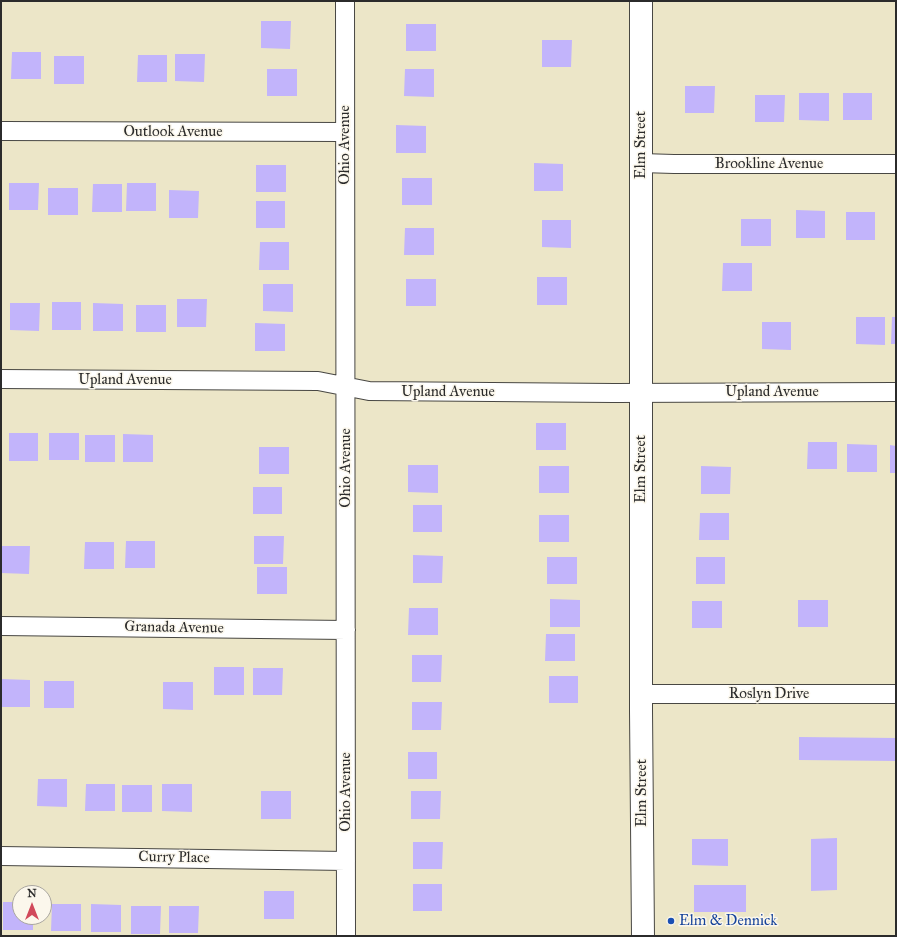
<!DOCTYPE html>
<html>
<head>
<meta charset="utf-8">
<style>
  body { margin:0 }
  #map { position:relative; width:897px; height:937px; overflow:hidden; background:#ece6c8; font-family:"IM FELL Great Primer",serif }
  canvas { display:block }
  .frame { position:absolute; inset:0; border:2px solid #2b2b2b; pointer-events:none }
  .north { position:absolute; left:12px; top:885px; width:40px; height:40px; box-sizing:border-box; background:#fbf7ec; border:1px solid #a8a59f; border-radius:50%; rotate:0deg; font-size:11px; font-weight:700; line-height:16px; text-align:center; color:#2b2b2b }
  .north::after { content:''; display:block; margin:auto; width:14px; height:18px; background:#d1495b; clip-path:polygon(50% 0,100% 100%,50% 72%,0 100%) }
</style>
</head>
<body>
<div id="map">
<canvas width="897" height="937"></canvas>
<div class="frame"></div>
<div class="north">N</div>
</div>
<script>
const context = document.querySelector('canvas').getContext('2d');
context.lineJoin = 'round';
function fill(path, color) { context.fillStyle = color; context.fill(path, 'evenodd'); }
function trace(path, color, width, dash) { context.strokeStyle = color; context.lineWidth = width; context.lineCap = dash ? 'butt' : 'round'; context.setLineDash(dash || []); context.stroke(path); }
function drawText(font, color, halo, rows, align = 'center') {
  context.font = font + ' "IM FELL Great Primer",serif'; context.lineWidth = 3; context.setLineDash([]); context.textBaseline = 'middle'; context.strokeStyle = halo; context.fillStyle = color; for (const [text, x, y, turn = 0] of rows) {
    context.save(); context.translate(x, y); context.rotate((+turn || 0) * Math.PI / 180); context.textAlign = isNaN(turn) ? turn : align; if (halo) context.strokeText(text, 0, 0); context.fillText(text, 0, 0); context.restore();
  }
}
const building = new Path2D(`
  M 261,21 L 291,21 L 290,49 L 261,48 Z
  M 406,24 L 436,24 L 436,51 L 406,51 Z
  M 542,40 L 572,40 L 571,67 L 542,67 Z
  M 12,52 L 41,52 L 41,79 L 11,79 Z
  M 175,54 L 205,54 L 204,82 L 175,81 Z
  M 138,55 L 167,55 L 167,82 L 137,82 Z
  M 54,56 L 84,56 L 84,84 L 54,84 Z
  M 267,69 L 297,69 L 297,96 L 267,96 Z
  M 405,69 L 434,69 L 434,97 L 404,96 Z
  M 685,86 L 715,86 L 714,113 L 685,113 Z
  M 799,93 L 829,93 L 829,121 L 799,120 Z
  M 843,93 L 872,93 L 872,120 L 843,120 Z
  M 755,95 L 785,95 L 784,122 L 755,122 Z
  M 396,125 L 426,126 L 426,153 L 396,153 Z
  M 534,163 L 563,164 L 563,191 L 534,191 Z
  M 256,165 L 286,165 L 286,192 L 256,192 Z
  M 402,178 L 432,178 L 432,205 L 402,205 Z
  M 9,183 L 39,183 L 38,210 L 9,210 Z
  M 127,183 L 156,183 L 156,211 L 126,211 Z
  M 93,184 L 122,184 L 122,212 L 92,212 Z
  M 48,188 L 78,188 L 78,215 L 48,215 Z
  M 169,190 L 199,191 L 198,218 L 169,218 Z
  M 256,201 L 285,201 L 285,228 L 256,228 Z
  M 796,210 L 825,211 L 825,238 L 796,238 Z
  M 846,212 L 875,212 L 875,240 L 846,240 Z
  M 741,219 L 771,219 L 771,246 L 741,246 Z
  M 542,220 L 571,220 L 571,248 L 542,247 Z
  M 405,228 L 434,228 L 434,255 L 404,255 Z
  M 260,242 L 289,242 L 289,270 L 259,270 Z
  M 723,263 L 752,263 L 752,291 L 722,291 Z
  M 537,277 L 567,277 L 567,305 L 537,305 Z
  M 406,279 L 436,279 L 436,306 L 406,306 Z
  M 263,284 L 293,284 L 293,312 L 263,311 Z
  M 177,299 L 207,299 L 206,327 L 177,327 Z
  M 52,302 L 81,302 L 81,330 L 52,330 Z
  M 10,303 L 40,303 L 39,331 L 10,330 Z
  M 93,303 L 123,304 L 123,331 L 93,331 Z
  M 136,305 L 166,305 L 166,332 L 136,332 Z
  M 856,317 L 885,317 L 885,345 L 856,344 Z
  M 892,317 L 896,317 L 896,344 L 891,344 Z
  M 762,322 L 791,322 L 791,350 L 762,349 Z
  M 255,323 L 285,324 L 285,351 L 255,351 Z
  M 536,423 L 566,423 L 566,450 L 536,450 Z
  M 9,433 L 38,433 L 38,461 L 9,461 Z
  M 49,433 L 79,433 L 79,460 L 49,460 Z
  M 123,434 L 153,435 L 153,462 L 123,462 Z
  M 85,435 L 115,435 L 115,462 L 85,462 Z
  M 808,442 L 837,442 L 837,469 L 807,469 Z
  M 847,444 L 877,445 L 877,472 L 847,472 Z
  M 890,445 L 896,446 L 896,473 L 890,473 Z
  M 259,447 L 289,447 L 289,474 L 259,474 Z
  M 408,465 L 438,465 L 438,493 L 408,492 Z
  M 539,466 L 569,466 L 569,493 L 539,493 Z
  M 701,466 L 731,467 L 730,494 L 701,494 Z
  M 253,487 L 282,487 L 282,514 L 253,514 Z
  M 413,505 L 442,505 L 442,532 L 413,532 Z
  M 700,513 L 729,513 L 729,540 L 699,540 Z
  M 539,515 L 569,515 L 569,542 L 539,542 Z
  M 254,536 L 284,536 L 283,564 L 254,564 Z
  M 126,541 L 155,541 L 155,568 L 125,568 Z
  M 85,542 L 114,542 L 114,569 L 84,569 Z
  M 1,546 L 30,546 L 29,574 L 1,573 Z
  M 413,555 L 443,556 L 442,583 L 413,583 Z
  M 547,557 L 577,557 L 577,584 L 547,584 Z
  M 696,557 L 725,557 L 725,584 L 696,584 Z
  M 257,567 L 287,567 L 287,594 L 257,594 Z
  M 550,599 L 580,600 L 580,627 L 550,627 Z
  M 798,600 L 828,600 L 828,627 L 798,627 Z
  M 692,601 L 722,601 L 722,628 L 692,628 Z
  M 409,608 L 438,608 L 438,635 L 408,635 Z
  M 546,634 L 575,634 L 575,661 L 545,661 Z
  M 412,655 L 442,655 L 441,682 L 412,682 Z
  M 214,667 L 244,667 L 244,695 L 214,695 Z
  M 253,668 L 283,668 L 282,695 L 253,695 Z
  M 549,676 L 578,676 L 578,703 L 549,703 Z
  M 1,679 L 30,680 L 30,707 L 1,707 Z
  M 44,681 L 74,681 L 74,708 L 44,708 Z
  M 163,682 L 193,682 L 193,710 L 163,709 Z
  M 412,702 L 442,702 L 441,730 L 412,730 Z
  M 799,737 L 896,738 L 896,761 L 799,760 Z
  M 408,752 L 437,752 L 437,779 L 408,779 Z
  M 38,779 L 67,779 L 67,807 L 37,806 Z
  M 86,784 L 115,784 L 115,811 L 85,811 Z
  M 162,784 L 192,784 L 192,812 L 162,811 Z
  M 122,785 L 152,785 L 152,812 L 122,812 Z
  M 261,791 L 291,791 L 291,819 L 261,819 Z
  M 411,791 L 441,791 L 440,819 L 411,819 Z
  M 837,838 L 837,890 L 811,891 L 811,839 Z
  M 692,839 L 728,839 L 728,866 L 692,865 Z
  M 413,842 L 443,842 L 442,869 L 413,869 Z
  M 413,884 L 442,884 L 442,911 L 413,911 Z
  M 694,885 L 746,885 L 746,912 L 694,912 Z
  M 264,891 L 294,891 L 294,919 L 264,919 Z
  M 3,902 L 20,902 L 20,917 L 33,917 L 33,930 L 3,930 Z
  M 52,904 L 81,904 L 81,931 L 51,931 Z
  M 91,904 L 121,905 L 121,932 L 91,932 Z
  M 131,906 L 161,906 L 160,934 L 131,934 Z
  M 169,906 L 199,906 L 198,933 L 169,933 Z`);
const minor = new Path2D(`
  M 345,1 L 346,936
  M 1,131 L 345,132
  M 641,163 L 674,164 L 896,164
  M 1,379 L 318,381 L 369,391 L 614,393 L 896,392
  M 1,626 L 346,630
  M 641,694 L 896,694
  M 1,856 L 346,861`);
const tertiary = new Path2D(`
  M 641,1 L 641,711 L 643,936`);
const markers = [
  [671,921,4,"#1a4fb4"]
];
const streetNames = [
  ["Outlook Avenue",173,132],
  ["Ohio Avenue",345,145,-90],
  ["Elm Street",641,145,-90],
  ["Brookline Avenue",769,164],
  ["Upland Avenue",125,380],
  ["Upland Avenue",448,392],
  ["Upland Avenue",772,392],
  ["Ohio Avenue",346,468,-90],
  ["Elm Street",641,469,-90],
  ["Granada Avenue",174,628,1],
  ["Roslyn Drive",769,694],
  ["Ohio Avenue",346,792,-90],
  ["Elm Street",642,793,-90],
  ["Curry Place",174,858,1]
];
const transitNames = [
  ["Elm & Dennick",679,921]
];
fill(building, '#c2b4fb');
trace(minor, '#484743', 20);
trace(tertiary, '#484743', 24);
trace(minor, '#fff', 18);
trace(tertiary, '#fff', 22);
for (const [x, y, r, color] of markers) { const dot = new Path2D(); dot.arc(x, y, r, 0, 2 * Math.PI); context.fillStyle = color; context.fill(dot); trace(dot, '#fbf7ec', 1.5); }
drawText('15px', '#2b2b2b', '#fbf7ec', streetNames);
drawText('15px', '#164399', '#fbf7ec', transitNames, 'left');
</script>
</body>
</html>
